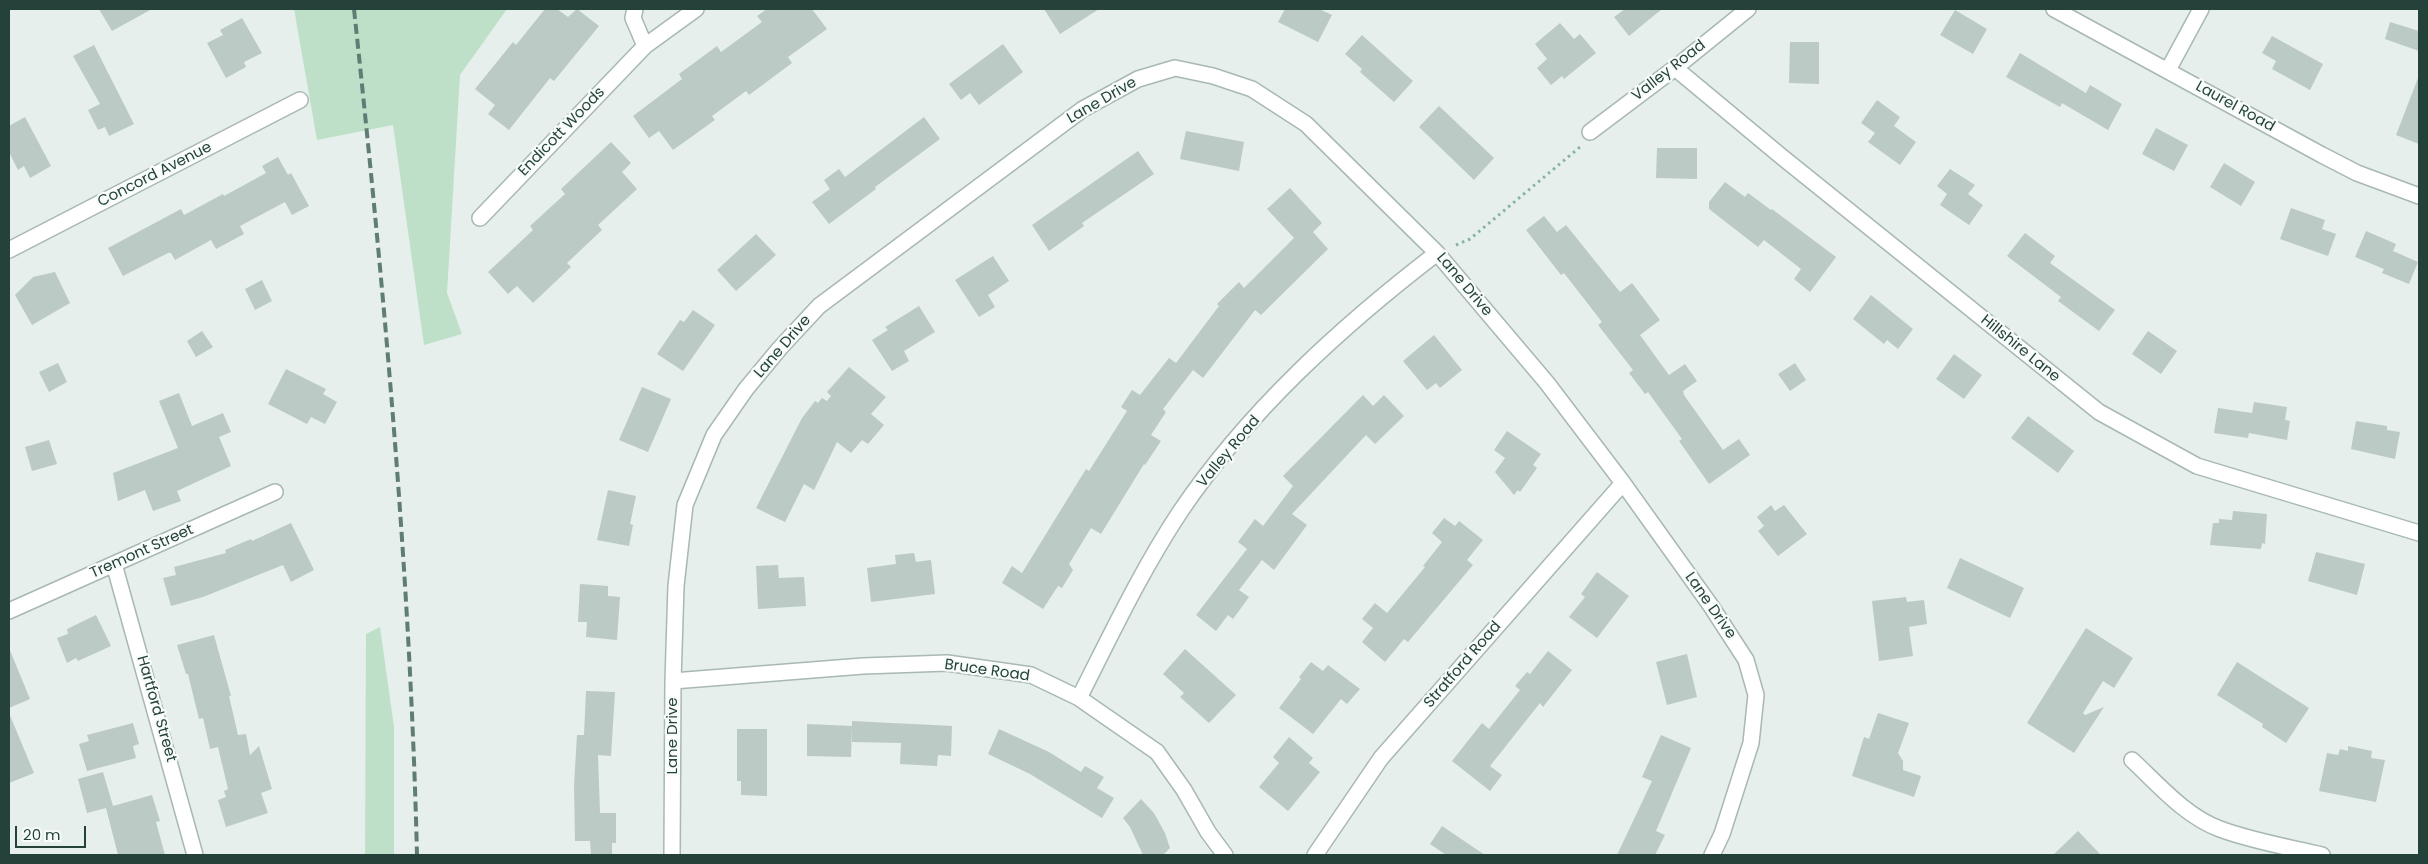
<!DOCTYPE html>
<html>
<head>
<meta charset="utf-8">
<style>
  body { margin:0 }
  #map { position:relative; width:2428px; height:864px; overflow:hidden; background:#e6efeb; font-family:Poppins,sans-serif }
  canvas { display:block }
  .frame { position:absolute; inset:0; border:10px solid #24423a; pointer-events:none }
  .scale { position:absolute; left:15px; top:826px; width:71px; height:22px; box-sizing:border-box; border:2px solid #24423a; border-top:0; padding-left:6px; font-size:15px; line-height:18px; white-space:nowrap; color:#24423a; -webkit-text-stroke:4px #f7fbf9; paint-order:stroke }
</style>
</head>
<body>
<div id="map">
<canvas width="2428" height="864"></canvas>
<div class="frame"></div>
<div class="scale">20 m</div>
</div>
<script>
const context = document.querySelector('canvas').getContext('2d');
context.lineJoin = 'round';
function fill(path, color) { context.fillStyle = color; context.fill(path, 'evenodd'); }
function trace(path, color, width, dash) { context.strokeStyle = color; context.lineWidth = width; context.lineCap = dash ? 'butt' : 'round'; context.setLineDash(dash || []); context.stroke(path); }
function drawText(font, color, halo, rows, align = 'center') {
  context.font = font + ' Poppins,sans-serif'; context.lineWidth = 4.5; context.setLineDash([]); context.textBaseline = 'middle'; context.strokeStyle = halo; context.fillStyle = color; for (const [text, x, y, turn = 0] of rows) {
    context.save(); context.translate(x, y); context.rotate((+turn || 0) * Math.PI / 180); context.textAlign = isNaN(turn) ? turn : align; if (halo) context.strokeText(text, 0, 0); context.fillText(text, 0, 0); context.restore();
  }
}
const green = new Path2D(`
  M 294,9 L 507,9 L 460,75 L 447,293 L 462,334 L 424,345 L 393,125 L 317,140 Z
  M 380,627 L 394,727 L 394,855 L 365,855 L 366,634 Z`);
const building = new Path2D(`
  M 99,9 L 152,9 L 112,31 Z
  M 545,9 L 557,9 L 568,17 L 577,9 L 599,26 L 554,81 L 550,78 L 509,130 L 488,114 L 495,105 L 475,89 L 513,42 L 516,45 Z
  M 767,9 L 812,9 L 827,29 L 788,57 L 792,63 L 749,95 L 746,91 L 712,116 L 715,120 L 673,150 L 659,131 L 649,138 L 633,116 L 682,79 L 679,74 L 717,46 L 721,52 L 762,22 L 757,16 Z
  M 1044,9 L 1099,9 L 1060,34 Z
  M 1285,9 L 1319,9 L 1332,15 L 1318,42 L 1278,22 Z
  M 1625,9 L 1662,9 L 1629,36 L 1614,17 Z
  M 1955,10 L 1987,29 L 1973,54 L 1940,35 Z
  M 242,18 L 262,53 L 244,62 L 246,67 L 226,78 L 207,43 L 223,35 L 220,30 Z
  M 2390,22 L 2419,31 L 2419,51 L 2385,39 Z
  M 1560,23 L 1574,39 L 1580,34 L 1596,53 L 1564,79 L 1562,76 L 1551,85 L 1537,68 L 1547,59 L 1535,44 Z
  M 1362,35 L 1413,81 L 1394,102 L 1360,72 L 1362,69 L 1345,54 Z
  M 2272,36 L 2323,64 L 2310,90 L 2272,69 L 2276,61 L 2262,53 Z
  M 1790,42 L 1819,42 L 1819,84 L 1789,83 Z
  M 1003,44 L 1023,72 L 979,105 L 970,93 L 961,100 L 949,84 Z
  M 94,45 L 134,124 L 109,136 L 105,127 L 98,130 L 88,110 L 100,104 L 73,56 Z
  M 2020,53 L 2086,93 L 2090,85 L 2122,104 L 2108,130 L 2062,103 L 2060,107 L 2006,77 Z
  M 2418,78 L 2419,78 L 2419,144 L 2396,135 Z
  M 1877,100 L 1900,117 L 1894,126 L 1916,142 L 1900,165 L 1868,142 L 1875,133 L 1861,123 Z
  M 1439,106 L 1494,158 L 1474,180 L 1419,127 Z
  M 25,117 L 51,166 L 30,178 L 24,166 L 18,170 L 9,152 L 9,126 Z
  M 924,117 L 940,139 L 875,187 L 876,189 L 829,224 L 812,202 L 830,189 L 824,180 L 839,169 L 845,177 Z
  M 2156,128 L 2188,145 L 2174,171 L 2142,154 Z
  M 1186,131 L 1244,142 L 1239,171 L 1180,159 Z
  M 611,142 L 631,163 L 622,172 L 637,189 L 598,225 L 602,230 L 567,263 L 571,267 L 533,303 L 517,286 L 508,294 L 488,272 L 533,230 L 530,226 L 565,194 L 561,189 Z
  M 1657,148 L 1697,148 L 1697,179 L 1656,178 Z
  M 1138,151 L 1154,174 L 1082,223 L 1084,226 L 1049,251 L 1032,225 Z
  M 278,157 L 288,175 L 291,173 L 309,206 L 292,215 L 285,202 L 240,226 L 244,234 L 216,249 L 211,240 L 175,260 L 171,253 L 168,253 L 123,276 L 108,248 L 181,209 L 184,215 L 223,194 L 224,196 L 266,173 L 262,166 Z
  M 2224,163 L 2255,182 L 2241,206 L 2210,187 Z
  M 1950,169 L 1975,185 L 1968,194 L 1983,205 L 1969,225 L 1940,205 L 1947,194 L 1937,186 Z
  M 1725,182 L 1745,197 L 1748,193 L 1771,210 L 1772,209 L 1836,257 L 1810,292 L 1794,279 L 1801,269 L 1764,240 L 1758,247 L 1709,209 L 1709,202 Z
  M 1290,188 L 1322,223 L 1313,232 L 1328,249 L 1261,315 L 1255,310 L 1203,378 L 1193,370 L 1163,409 L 1166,412 L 1151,435 L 1161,441 L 1145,465 L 1144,464 L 1101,534 L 1091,528 L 1069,564 L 1073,570 L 1062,588 L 1058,586 L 1043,609 L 1002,583 L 1012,566 L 1022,573 L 1086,469 L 1089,471 L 1127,411 L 1121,407 L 1132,390 L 1140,395 L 1169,358 L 1176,363 L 1219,306 L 1217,304 L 1239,282 L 1244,288 L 1294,238 L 1267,209 Z
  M 2291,208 L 2325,220 L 2322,229 L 2336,234 L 2328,256 L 2280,239 Z
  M 1544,216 L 1557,232 L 1566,225 L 1620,292 L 1632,283 L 1660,320 L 1640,335 L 1669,375 L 1685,364 L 1697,381 L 1683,391 L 1684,395 L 1723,450 L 1739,439 L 1750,455 L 1709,484 L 1679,441 L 1682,439 L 1648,392 L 1645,394 L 1629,373 L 1633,370 L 1598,325 L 1602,322 L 1564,273 L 1561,275 L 1526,230 Z
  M 2366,231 L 2396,244 L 2393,251 L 2418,262 L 2409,284 L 2382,273 L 2384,269 L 2355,257 Z
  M 2025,233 L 2055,256 L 2050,263 L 2115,310 L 2099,331 L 2058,301 L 2061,297 L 2007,256 Z
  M 756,234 L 776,255 L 736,291 L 717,270 Z
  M 993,256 L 1009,281 L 988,295 L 995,307 L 979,317 L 955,280 Z
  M 55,272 L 70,303 L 32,325 L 15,295 L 33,277 Z
  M 262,280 L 272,301 L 255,310 L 245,289 Z
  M 1871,295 L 1913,329 L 1898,349 L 1887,340 L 1884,344 L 1853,319 Z
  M 919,306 L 935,332 L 904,351 L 909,361 L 892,371 L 872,340 L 888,330 L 885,327 Z
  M 693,310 L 715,325 L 683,371 L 657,354 L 680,320 L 684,322 Z
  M 202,331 L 213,347 L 196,357 L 187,341 Z
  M 2148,331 L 2177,351 L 2161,374 L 2132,354 Z
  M 1434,335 L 1462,370 L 1440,388 L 1436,383 L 1427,390 L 1403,361 Z
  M 1954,354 L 1982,375 L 1964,399 L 1936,379 Z
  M 58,363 L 67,382 L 49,392 L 39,372 Z
  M 1795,363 L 1806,380 L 1790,391 L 1778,374 Z
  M 849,367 L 886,397 L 871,414 L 884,425 L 868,444 L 862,440 L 851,453 L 837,442 L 814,490 L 804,484 L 785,522 L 756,508 L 802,418 L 815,401 L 818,403 L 822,398 L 827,401 L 831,396 L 827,392 Z
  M 286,369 L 326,389 L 323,394 L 337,402 L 325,424 L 311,417 L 307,424 L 268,404 Z
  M 642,387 L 671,399 L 648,452 L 619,440 Z
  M 179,393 L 192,426 L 223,413 L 231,432 L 219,437 L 231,466 L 177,491 L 181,501 L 153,511 L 145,490 L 118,501 L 113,473 L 178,448 L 159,401 Z
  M 1363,395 L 1373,406 L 1384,395 L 1404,416 L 1375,444 L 1366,435 L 1292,514 L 1307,525 L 1274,570 L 1262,560 L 1239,590 L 1249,597 L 1233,619 L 1228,615 L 1216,631 L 1196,615 L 1247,549 L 1238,542 L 1255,519 L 1263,526 L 1293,486 L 1283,476 Z
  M 2254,402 L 2287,407 L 2285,420 L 2290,421 L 2287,440 L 2249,433 L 2248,438 L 2214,433 L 2218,408 L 2252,413 Z
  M 2028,416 L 2074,451 L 2058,473 L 2011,438 Z
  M 2356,421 L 2387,426 L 2387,430 L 2400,432 L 2395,459 L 2351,449 Z
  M 1507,431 L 1541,454 L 1533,465 L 1537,468 L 1520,492 L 1518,490 L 1514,495 L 1495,472 L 1505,458 L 1494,450 Z
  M 49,440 L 57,464 L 32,471 L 25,447 Z
  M 608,490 L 636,496 L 630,524 L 633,525 L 629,546 L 597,540 Z
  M 1771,505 L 1775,511 L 1784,505 L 1807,534 L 1778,556 L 1758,531 L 1764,526 L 1757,517 Z
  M 2233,511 L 2267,514 L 2265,544 L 2262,543 L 2261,549 L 2210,545 L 2213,523 L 2219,523 L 2219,519 L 2232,520 Z
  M 1444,518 L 1455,526 L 1459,521 L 1483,540 L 1467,560 L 1473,565 L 1408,642 L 1404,639 L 1385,662 L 1362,642 L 1373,628 L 1362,619 L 1375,603 L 1387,613 L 1425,567 L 1423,566 L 1442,542 L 1432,533 Z
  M 291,523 L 314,570 L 291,582 L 283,565 L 203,597 L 171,606 L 163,578 L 176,575 L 174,567 L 226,553 L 225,550 L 251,539 L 252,541 Z
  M 2316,552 L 2365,564 L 2357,595 L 2308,581 Z
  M 914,553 L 916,562 L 931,560 L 935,594 L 871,602 L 867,568 L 896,564 L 895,555 Z
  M 1960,558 L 2024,588 L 2010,618 L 1947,588 Z
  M 778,565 L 779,578 L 804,577 L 806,606 L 758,609 L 756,566 Z
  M 1597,572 L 1629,596 L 1597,638 L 1569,617 L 1585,597 L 1581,594 Z
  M 580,584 L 608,586 L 608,596 L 620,597 L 617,640 L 586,637 L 587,622 L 578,622 Z
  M 1906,597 L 1907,602 L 1924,600 L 1927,624 L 1909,627 L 1913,656 L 1879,661 L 1872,601 Z
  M 96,615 L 111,646 L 78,661 L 76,658 L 67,663 L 57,638 L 68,634 L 67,629 Z
  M 2086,628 L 2133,658 L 2114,688 L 2103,681 L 2083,713 L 2085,715 L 2104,707 L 2074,753 L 2027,723 Z
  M 214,635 L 231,696 L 229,696 L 238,735 L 246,734 L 250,755 L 259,746 L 272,789 L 261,793 L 268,813 L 226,827 L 218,800 L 226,797 L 224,791 L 228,789 L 218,747 L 210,749 L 203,718 L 199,719 L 188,674 L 186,674 L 177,645 Z
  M 9,648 L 30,699 L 9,708 Z
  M 1185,649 L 1236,695 L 1209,723 L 1180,697 L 1184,693 L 1163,674 Z
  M 1548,651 L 1572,670 L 1543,707 L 1540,703 L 1490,766 L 1502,775 L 1490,791 L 1452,761 L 1482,723 L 1489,729 L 1520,690 L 1515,686 L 1527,672 L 1530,674 Z
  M 1687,654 L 1697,697 L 1667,705 L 1656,662 Z
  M 1311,662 L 1323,671 L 1328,665 L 1360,689 L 1347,704 L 1341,699 L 1313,734 L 1279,708 L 1301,679 L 1299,677 Z
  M 2237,662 L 2309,708 L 2286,743 L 2262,727 L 2263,724 L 2217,695 Z
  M 586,691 L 615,692 L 611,756 L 598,755 L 600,813 L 616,813 L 616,843 L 612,843 L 612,855 L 591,855 L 590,841 L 575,841 L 574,785 L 577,735 L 584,735 Z
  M 9,713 L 34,773 L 9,783 Z
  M 1878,713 L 1909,723 L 1898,753 L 1903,761 L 1903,770 L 1921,776 L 1914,797 L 1852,776 L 1864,737 L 1869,739 Z
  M 852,721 L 952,726 L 951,756 L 938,755 L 937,766 L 900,764 L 901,743 L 852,742 Z
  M 133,723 L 139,744 L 133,746 L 136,758 L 87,771 L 79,744 L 89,741 L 87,735 Z
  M 807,724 L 852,726 L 851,757 L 807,756 Z
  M 737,729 L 767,729 L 767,796 L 741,795 L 741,781 L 737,781 Z
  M 999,729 L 1049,752 L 1081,772 L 1085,766 L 1104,777 L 1097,788 L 1114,798 L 1102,818 L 1030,774 L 988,754 Z
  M 1661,735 L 1691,748 L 1656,831 L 1665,835 L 1655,855 L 1617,855 L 1652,781 L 1642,777 Z
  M 1289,737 L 1313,758 L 1309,763 L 1320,772 L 1288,811 L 1259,787 L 1279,763 L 1273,757 Z
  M 2348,746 L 2372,751 L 2371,758 L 2385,760 L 2376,802 L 2319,791 L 2327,753 L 2338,755 L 2340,749 L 2348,751 Z
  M 103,772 L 113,806 L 152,795 L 160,821 L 156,822 L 165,855 L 118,855 L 106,808 L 87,813 L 78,779 Z
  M 1141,799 L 1154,813 L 1165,833 L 1170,848 L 1163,855 L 1143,855 L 1130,827 L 1123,818 Z
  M 1442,826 L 1485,855 L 1446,855 L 1430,844 Z
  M 2078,831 L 2101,855 L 2053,855 Z`);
const path = new Path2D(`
  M 1456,245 L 1470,239 L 1580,147`);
const minor = new Path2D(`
  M 635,9 L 633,18 L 645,46
  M 2054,9 L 2322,155 L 2357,173 L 2419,196
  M 1675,68 L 1782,157 L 2099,412 L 2197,466 L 2419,533
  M 2168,70 L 2201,9
  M 1590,132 L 1675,68 L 1748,9
  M 480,218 L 645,46 L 696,9
  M 9,250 L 300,100
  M 114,564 L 195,855
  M 9,611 L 275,492
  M 673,681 L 863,666 L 947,663 L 1031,675 L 1079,698 L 1157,752 L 1184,790 L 1208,832 L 1225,855
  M 1079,698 C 1111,635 1141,571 1180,512 C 1248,411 1342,326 1437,253
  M 2132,760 C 2159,785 2185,816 2220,829 C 2252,841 2288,847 2322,855
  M 672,855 L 673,681 L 676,586 L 685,505 L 714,435 L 746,389 L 780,348 L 819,306 L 1083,109 L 1138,79 L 1175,68 L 1213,76 L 1252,89 L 1306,124 L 1437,253 L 1547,383 L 1623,483 L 1711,606 L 1746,660 L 1756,695 L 1751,743 L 1722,834 L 1712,855
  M 1315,855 L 1381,758 L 1623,483`);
const rail = new Path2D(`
  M 354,9 C 384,290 410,573 417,855`);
const streetNames = [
  ["Valley Road",1669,71,-38],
  ["Lane Drive",1102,101,-30],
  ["Laurel Road",2235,107,29],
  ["Endicott Woods",562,132,-46],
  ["Concord Avenue",155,175,-27],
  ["Lane Drive",1464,285,50],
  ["Lane Drive",783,347,-49],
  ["Hillshire Lane",2020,349,39],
  ["Valley Road",1229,452,-50],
  ["Tremont Street",142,552,-24],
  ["Lane Drive",1710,606,55],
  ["Stratford Road",1463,665,-49],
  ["Bruce Road",987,671,8],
  ["Hartford Street",156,709,74],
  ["Lane Drive",673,736,-90]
];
fill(green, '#bfe0c8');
fill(building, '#bbcac4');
trace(minor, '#a8b8b2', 18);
trace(path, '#86b3a5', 3, [2.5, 4]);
trace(minor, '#fff', 15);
trace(rail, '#5f7d75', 4, [10, 5]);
drawText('15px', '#24423a', '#f7fbf9', streetNames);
</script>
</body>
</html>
